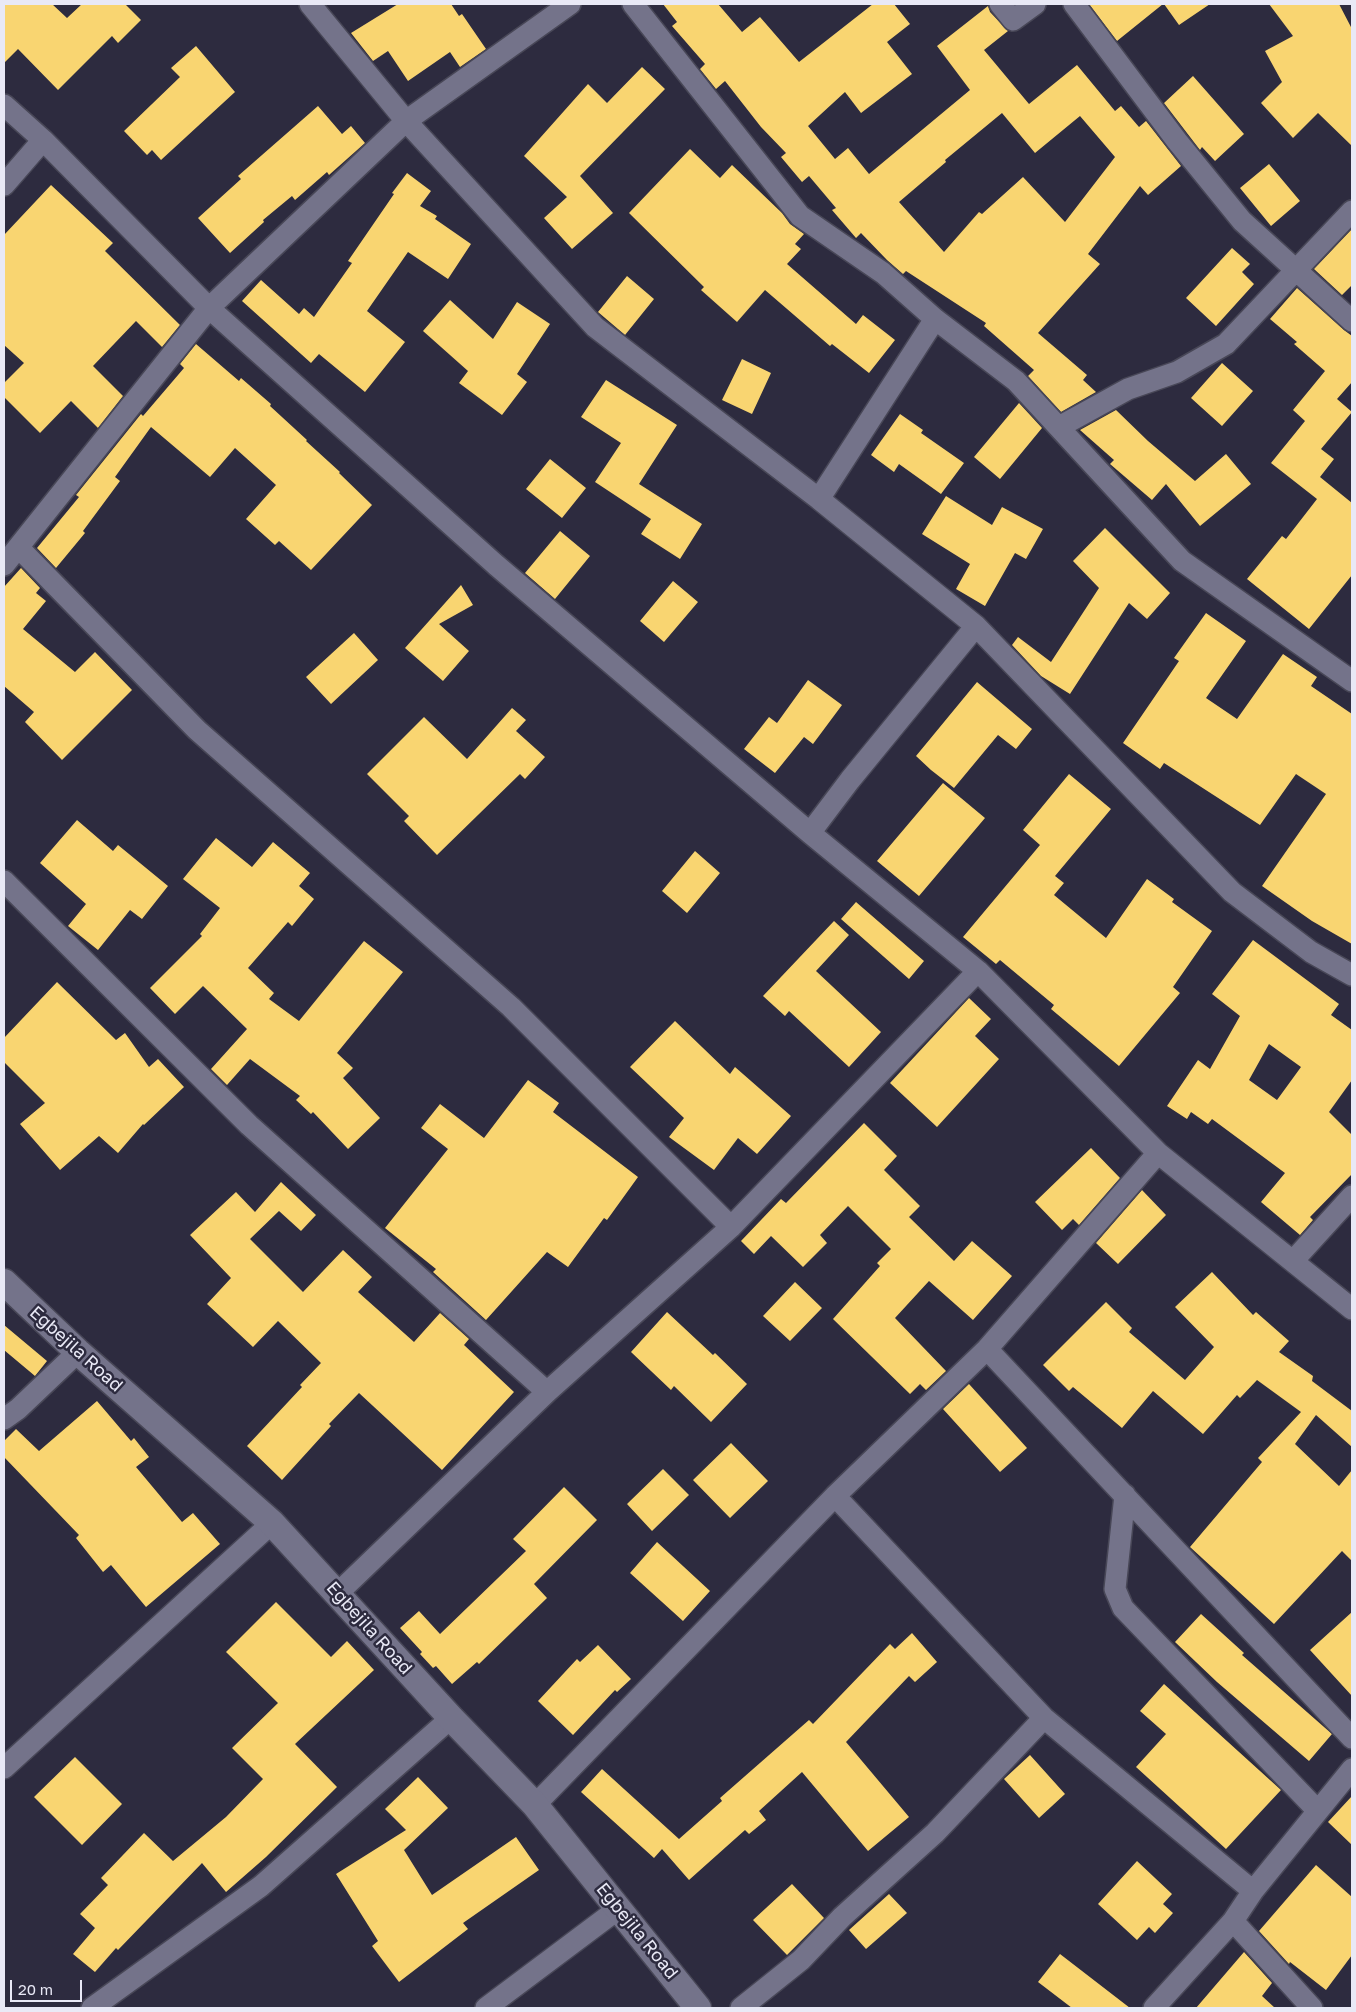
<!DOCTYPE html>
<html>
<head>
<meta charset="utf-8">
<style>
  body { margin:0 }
  #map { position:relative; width:1356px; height:2012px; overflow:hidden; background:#2d2b3f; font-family:"Golos Text",sans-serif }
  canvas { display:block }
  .frame { position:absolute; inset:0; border:5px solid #e9e9f6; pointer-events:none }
  .scale { position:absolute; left:10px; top:1980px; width:72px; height:22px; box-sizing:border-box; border:2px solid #e9e9f6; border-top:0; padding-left:6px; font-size:15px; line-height:18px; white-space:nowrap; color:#e9e9f6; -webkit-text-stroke:4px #2d2b3f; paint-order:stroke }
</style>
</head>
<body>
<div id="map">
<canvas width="1356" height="2012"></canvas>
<div class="frame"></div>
<div class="scale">20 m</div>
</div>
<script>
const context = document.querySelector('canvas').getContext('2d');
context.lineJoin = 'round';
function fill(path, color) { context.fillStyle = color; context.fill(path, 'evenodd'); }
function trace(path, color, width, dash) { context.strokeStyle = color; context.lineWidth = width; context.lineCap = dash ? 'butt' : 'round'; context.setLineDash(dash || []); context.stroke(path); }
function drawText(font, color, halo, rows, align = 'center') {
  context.font = font + ' "Golos Text",sans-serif'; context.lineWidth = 5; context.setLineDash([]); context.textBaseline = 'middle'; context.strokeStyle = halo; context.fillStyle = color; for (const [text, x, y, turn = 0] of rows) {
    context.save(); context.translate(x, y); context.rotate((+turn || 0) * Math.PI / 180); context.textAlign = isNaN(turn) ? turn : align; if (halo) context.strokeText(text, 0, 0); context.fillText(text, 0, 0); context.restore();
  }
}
const building = new Path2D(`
  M 4,4 L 52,4 L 67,18 L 82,4 L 125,4 L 141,20 L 118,43 L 112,36 L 58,90 L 18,49 L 4,63 Z
  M 398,4 L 451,4 L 459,16 L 462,14 L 486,49 L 460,67 L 450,52 L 408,81 L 388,51 L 373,61 L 351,33 Z
  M 663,4 L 718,4 L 742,32 L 760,17 L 799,62 L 873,4 L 894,4 L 910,24 L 887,42 L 912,74 L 861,113 L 845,92 L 808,126 L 835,159 L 848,148 L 869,174 L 970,90 L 937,46 L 988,6 L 990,12 L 1008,31 L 984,50 L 1029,104 L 1077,65 L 1115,111 L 1121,106 L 1139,127 L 1146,121 L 1181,166 L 1148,195 L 1140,186 L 1088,254 L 1100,264 L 1038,333 L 1087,375 L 1083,380 L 1096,392 L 1061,412 L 1028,376 L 1034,370 L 984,326 L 986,323 L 906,271 L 903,274 L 887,260 L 861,233 L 856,238 L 832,210 L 836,208 L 809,176 L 802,182 L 781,157 L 786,153 L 761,127 L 725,81 L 716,89 L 700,69 L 705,64 L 672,26 L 677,22 ZM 1002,113 L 1035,153 L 1080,116 L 1115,157 L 1065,222 L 1023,177 L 982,214 L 979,212 L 944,252 L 899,202 L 946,162 L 945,160 Z
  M 1089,4 L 1163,4 L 1117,41 Z
  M 1164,4 L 1210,4 L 1179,25 Z
  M 1269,4 L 1339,4 L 1352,29 L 1352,146 L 1318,113 L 1293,138 L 1261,103 L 1282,82 L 1265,51 L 1293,36 Z
  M 196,46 L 235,92 L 161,160 L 152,150 L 147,155 L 124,131 L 180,77 L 171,68 Z
  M 642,67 L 665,89 L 580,176 L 613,213 L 572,249 L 544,218 L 567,197 L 524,156 L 588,84 L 607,103 Z
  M 1193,76 L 1244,134 L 1215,161 L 1202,147 L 1200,150 L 1164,103 Z
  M 318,106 L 342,134 L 351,126 L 365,143 L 329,175 L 327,172 L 295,200 L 292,196 L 263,220 L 264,222 L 230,253 L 198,218 L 241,179 L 238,176 Z
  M 690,149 L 720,178 L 732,165 L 782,213 L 790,224 L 804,234 L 795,244 L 801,249 L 787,264 L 856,324 L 863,315 L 895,340 L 869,373 L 832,344 L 830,346 L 765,290 L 737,322 L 701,290 L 704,287 L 629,213 Z
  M 1269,164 L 1300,201 L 1271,226 L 1240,188 Z
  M 407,173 L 431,191 L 420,206 L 437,216 L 435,219 L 471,244 L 448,279 L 408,252 L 367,311 L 405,342 L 365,392 L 319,354 L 311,363 L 242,301 L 261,280 L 299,314 L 304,308 L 314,317 L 352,263 L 348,261 L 394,194 L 392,193 Z
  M 51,185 L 113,243 L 105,251 L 180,325 L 162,347 L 136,321 L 93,366 L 123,396 L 98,428 L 71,401 L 40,433 L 4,397 L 4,383 L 24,363 L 4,345 L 4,235 Z
  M 1352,229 L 1352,285 L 1342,295 L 1314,269 Z
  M 1232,248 L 1250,264 L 1242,272 L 1254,284 L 1216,326 L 1186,298 Z
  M 627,276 L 654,299 L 625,335 L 598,312 Z
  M 1297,288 L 1344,330 L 1352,336 L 1352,382 L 1337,399 L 1352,412 L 1321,449 L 1334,459 L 1320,477 L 1352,503 L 1352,575 L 1309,629 L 1247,579 L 1282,536 L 1286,539 L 1317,499 L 1271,463 L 1305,421 L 1293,410 L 1325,371 L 1294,344 L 1297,342 L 1270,319 Z
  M 450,300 L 493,339 L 517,302 L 550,324 L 517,374 L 527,382 L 502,415 L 459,383 L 468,371 L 423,331 Z
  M 196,344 L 239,381 L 241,378 L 271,404 L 270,406 L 307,440 L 306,441 L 340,472 L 339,473 L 372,505 L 311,570 L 279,541 L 275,545 L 246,519 L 276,485 L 235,448 L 210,477 L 151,427 L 115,477 L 120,481 L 83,531 L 85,533 L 56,568 L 37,548 L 79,497 L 76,495 L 141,414 L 143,416 L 184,368 L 180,364 Z
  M 742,359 L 771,373 L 752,414 L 722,400 Z
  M 1222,363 L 1253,391 L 1222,426 L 1191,398 Z
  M 606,380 L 677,425 L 639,484 L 702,524 L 680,559 L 641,534 L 651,519 L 595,482 L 621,443 L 581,417 Z
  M 1019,403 L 1042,428 L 1000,479 L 974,457 Z
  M 1116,410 L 1148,441 L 1195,481 L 1226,454 L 1251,484 L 1200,526 L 1166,484 L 1152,500 L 1110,464 L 1114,460 L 1080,430 Z
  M 900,414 L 923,430 L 921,433 L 964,463 L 941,494 L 899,464 L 894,472 L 871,455 Z
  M 550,459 L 586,488 L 562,518 L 526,489 Z
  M 946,496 L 992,525 L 1002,507 L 1043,529 L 1026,559 L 1015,553 L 985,606 L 956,589 L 970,564 L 922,534 Z
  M 1105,528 L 1170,593 L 1147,619 L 1129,603 L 1070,694 L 1041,676 L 1012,645 L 1018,637 L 1051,662 L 1099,588 L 1073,561 Z
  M 560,531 L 590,556 L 555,599 L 525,573 Z
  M 21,568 L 40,588 L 36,593 L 46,601 L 23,629 L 75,672 L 95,652 L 132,690 L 62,760 L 25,722 L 34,712 L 4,686 L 4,587 Z
  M 673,581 L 698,602 L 664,642 L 640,621 Z
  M 461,585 L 473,605 L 439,624 L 469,651 L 443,681 L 405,648 Z
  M 1206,613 L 1246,641 L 1206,698 L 1237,719 L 1283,654 L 1317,677 L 1311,686 L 1352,714 L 1352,944 L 1312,921 L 1262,886 L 1326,794 L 1296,774 L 1260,825 L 1164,763 L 1160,769 L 1123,743 L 1179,661 L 1174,658 Z
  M 354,633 L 378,660 L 331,704 L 306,677 Z
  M 808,680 L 842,705 L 813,744 L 804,737 L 775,773 L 744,749 L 769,717 L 777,723 Z
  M 977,682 L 1032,729 L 1016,749 L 998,735 L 954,788 L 931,770 L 916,756 Z
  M 512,708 L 526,720 L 516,731 L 545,757 L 525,779 L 520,774 L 437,855 L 404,821 L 409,816 L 367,774 L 424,717 L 467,759 Z
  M 1069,774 L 1111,809 L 1055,876 L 1064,883 L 1054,895 L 1106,938 L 1147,879 L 1174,899 L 1172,902 L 1212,931 L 1173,987 L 1180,993 L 1119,1066 L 1051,1009 L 1054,1005 L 1000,960 L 996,964 L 963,937 L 1040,845 L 1023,830 Z
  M 943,783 L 985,818 L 919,896 L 877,861 Z
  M 77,820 L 113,851 L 118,845 L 168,886 L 142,919 L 130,910 L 98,950 L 68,926 L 86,904 L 40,863 Z
  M 216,838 L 252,867 L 273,842 L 310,873 L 299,886 L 314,899 L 292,926 L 288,922 L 248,968 L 274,993 L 269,999 L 299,1021 L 364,941 L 403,972 L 337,1053 L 353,1068 L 343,1078 L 380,1118 L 348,1149 L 313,1112 L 311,1114 L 296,1100 L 300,1096 L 250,1059 L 227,1085 L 211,1069 L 247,1029 L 203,986 L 175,1014 L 150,988 L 202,936 L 200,934 L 220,908 L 183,879 Z
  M 695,851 L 720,873 L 687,913 L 662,891 Z
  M 856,902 L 924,961 L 909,979 L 841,919 Z
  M 834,921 L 849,935 L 816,971 L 881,1032 L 849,1067 L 789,1011 L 785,1016 L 763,996 Z
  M 1253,940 L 1339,1004 L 1331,1015 L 1352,1030 L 1352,1080 L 1329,1112 L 1352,1135 L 1352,1174 L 1310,1217 L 1313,1220 L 1300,1235 L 1261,1202 L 1285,1173 L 1212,1119 L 1208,1124 L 1191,1112 L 1187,1119 L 1167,1106 L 1198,1060 L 1210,1069 L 1240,1016 L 1212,994 ZM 1269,1044 L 1301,1067 L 1277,1100 L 1249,1080 Z
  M 57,982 L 116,1040 L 125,1033 L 149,1067 L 158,1059 L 184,1087 L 144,1125 L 143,1124 L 118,1153 L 99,1136 L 60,1170 L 20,1124 L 45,1103 L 4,1062 L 4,1038 Z
  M 969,998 L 991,1019 L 975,1036 L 999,1059 L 937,1127 L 890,1083 Z
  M 675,1021 L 730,1074 L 735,1067 L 791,1116 L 757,1154 L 738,1138 L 714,1170 L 669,1137 L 684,1118 L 630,1067 Z
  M 528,1080 L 559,1103 L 553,1112 L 638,1177 L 607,1220 L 604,1218 L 568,1267 L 547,1252 L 486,1320 L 433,1272 L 436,1269 L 385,1228 L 448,1149 L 421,1128 L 440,1104 L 484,1138 Z
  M 864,1123 L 897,1156 L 884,1170 L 920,1206 L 909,1217 L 954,1261 L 972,1241 L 1012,1276 L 973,1320 L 929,1281 L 895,1318 L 946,1371 L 926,1390 L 920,1384 L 910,1394 L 833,1319 L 880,1266 L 877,1263 L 891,1249 L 848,1206 L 820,1235 L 827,1243 L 803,1267 L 771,1236 L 754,1254 L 741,1241 L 781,1199 L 786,1203 Z
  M 1091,1148 L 1120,1178 L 1079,1225 L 1073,1219 L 1062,1230 L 1035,1202 Z
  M 281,1182 L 316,1215 L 301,1231 L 279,1211 L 250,1239 L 303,1292 L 343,1250 L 372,1277 L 358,1292 L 414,1342 L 440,1313 L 469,1339 L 464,1345 L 514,1392 L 442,1470 L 359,1393 L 329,1424 L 331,1426 L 282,1480 L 247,1446 L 302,1387 L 300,1385 L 321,1363 L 278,1321 L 253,1347 L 207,1304 L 231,1278 L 190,1235 L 236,1192 L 255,1212 Z
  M 1142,1190 L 1166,1215 L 1118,1264 L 1096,1243 Z
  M 1212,1272 L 1253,1315 L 1256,1312 L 1289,1341 L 1279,1352 L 1313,1376 L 1312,1381 L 1352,1411 L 1352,1447 L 1316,1415 L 1295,1444 L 1339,1486 L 1352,1470 L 1352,1561 L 1342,1551 L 1274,1624 L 1190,1547 L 1262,1462 L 1258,1458 L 1301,1412 L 1257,1380 L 1240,1398 L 1237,1395 L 1203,1434 L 1153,1391 L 1122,1428 L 1073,1387 L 1069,1391 L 1043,1365 L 1106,1302 L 1132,1328 L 1129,1332 L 1185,1380 L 1214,1347 L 1175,1307 Z
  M 795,1282 L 822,1308 L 790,1341 L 763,1316 Z
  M 667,1312 L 713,1355 L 715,1353 L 747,1384 L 711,1422 L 674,1386 L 671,1390 L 631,1352 Z
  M 4,1325 L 47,1361 L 35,1376 L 4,1350 Z
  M 969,1384 L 1027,1448 L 1000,1472 L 943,1409 Z
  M 97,1401 L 131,1441 L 134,1438 L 149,1457 L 136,1467 L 182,1522 L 193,1513 L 220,1544 L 146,1607 L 111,1565 L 103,1572 L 76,1538 L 79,1535 L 4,1457 L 4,1441 L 16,1429 L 39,1451 Z
  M 731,1443 L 768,1481 L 730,1518 L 693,1480 Z
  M 663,1469 L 689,1495 L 652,1531 L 627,1504 Z
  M 564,1487 L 597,1520 L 534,1584 L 547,1598 L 479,1664 L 477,1662 L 452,1684 L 436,1666 L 433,1668 L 420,1654 L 422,1652 L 400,1628 L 419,1611 L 440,1634 L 526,1551 L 513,1539 Z
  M 657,1542 L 710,1591 L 683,1621 L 630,1573 Z
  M 276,1602 L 331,1657 L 347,1641 L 374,1670 L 295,1744 L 337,1787 L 266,1857 L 226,1892 L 202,1863 L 118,1950 L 116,1948 L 95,1972 L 73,1954 L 95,1928 L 80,1914 L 108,1885 L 101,1878 L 144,1833 L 173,1861 L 226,1817 L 263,1779 L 232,1748 L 278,1703 L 226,1652 Z
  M 1352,1612 L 1352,1696 L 1310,1650 Z
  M 1201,1614 L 1244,1653 L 1242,1655 L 1332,1734 L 1309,1761 L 1217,1682 L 1175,1642 Z
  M 912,1633 L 937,1662 L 915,1682 L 909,1676 L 846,1742 L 909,1817 L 868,1851 L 802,1772 L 759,1811 L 766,1820 L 749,1834 L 745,1830 L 689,1880 L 662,1849 L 654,1858 L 581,1792 L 602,1769 L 679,1839 L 722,1801 L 720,1798 L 809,1720 L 813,1724 L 890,1644 L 895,1649 Z
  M 598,1645 L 631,1679 L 617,1692 L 615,1690 L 573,1735 L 538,1701 L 577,1659 L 580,1662 Z
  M 1164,1684 L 1281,1790 L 1226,1849 L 1136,1767 L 1166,1734 L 1140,1711 Z
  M 1030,1755 L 1065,1794 L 1039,1818 L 1004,1779 Z
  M 75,1757 L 122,1804 L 82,1845 L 34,1797 Z
  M 418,1777 L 448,1808 L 404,1850 L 432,1895 L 516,1837 L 539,1870 L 463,1923 L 468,1929 L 399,1982 L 372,1946 L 378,1941 L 336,1874 L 406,1830 L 385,1809 Z
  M 1352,1796 L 1352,1845 L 1328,1822 Z
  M 1137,1861 L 1172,1894 L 1163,1904 L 1173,1913 L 1155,1933 L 1149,1927 L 1137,1940 L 1098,1904 Z
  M 1316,1865 L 1352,1897 L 1352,1955 L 1326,1990 L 1290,1962 L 1289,1964 L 1259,1931 Z
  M 792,1884 L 824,1918 L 787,1955 L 753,1920 Z
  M 889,1894 L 907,1913 L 866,1949 L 849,1930 Z
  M 1244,1952 L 1272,1983 L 1262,1996 L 1275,2008 L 1196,2008 Z
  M 1060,1954 L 1130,2008 L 1072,2008 L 1038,1982 Z`);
const minor = new Path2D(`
  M 310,4 L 406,121 L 595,327 L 819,499 L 976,626 L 1232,892 L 1311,952 L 1352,975
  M 633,4 L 800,216 L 883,273 L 935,319 L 819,499
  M 1000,4 L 1013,20 L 1035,4
  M 1074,4 L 1177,141 L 1242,221 L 1352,321
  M 4,105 L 43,140 L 209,308 L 496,565 L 810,833 L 978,971 L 1158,1153 L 1352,1309
  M 4,185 L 43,140
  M 935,319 L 1016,381 L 1182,561 L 1352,681
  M 1059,427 L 1128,389 L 1177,372 L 1226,344 L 1352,211
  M 19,548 L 197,730 L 511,1007 L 731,1227
  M 4,565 L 209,308 L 406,121 L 570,4
  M 810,833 L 850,780 L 976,626
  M 4,881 L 249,1125 L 547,1392
  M 1293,1261 L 1352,1196
  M 987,1349 L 1352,1738
  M 4,1419 L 18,1409 L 78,1352
  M 1125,1495 L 1115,1589 L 1123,1608 L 1317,1810
  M 835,1496 L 1044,1718 L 1253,1891
  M 338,1593 L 547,1392 L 731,1227 L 978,971
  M 4,1768 L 272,1523
  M 535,1805 L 835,1496 L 987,1349 L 1158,1153
  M 1233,1921 L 1312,2008
  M 92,2008 L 261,1886 L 451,1718
  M 486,2008 L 618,1909
  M 741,2008 L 801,1960 L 842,1917 L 935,1833 L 1044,1718
  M 1154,2008 L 1233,1921 L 1253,1891 L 1352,1769`);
const tertiary = new Path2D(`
  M 4,1282 L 78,1352 L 272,1523 L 451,1718 L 535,1805 L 698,2008`);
const streetNames = [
  ["Egbejila Road",76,1349,42],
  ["Egbejila Road",369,1628,48],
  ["Egbejila Road",637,1931,51]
];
fill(building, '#f9d571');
trace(minor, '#484757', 24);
trace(tertiary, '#484757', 29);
trace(minor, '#74738a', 21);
trace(tertiary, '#74738a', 26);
drawText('18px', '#e9e9f6', '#2d2b3f', streetNames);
</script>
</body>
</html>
